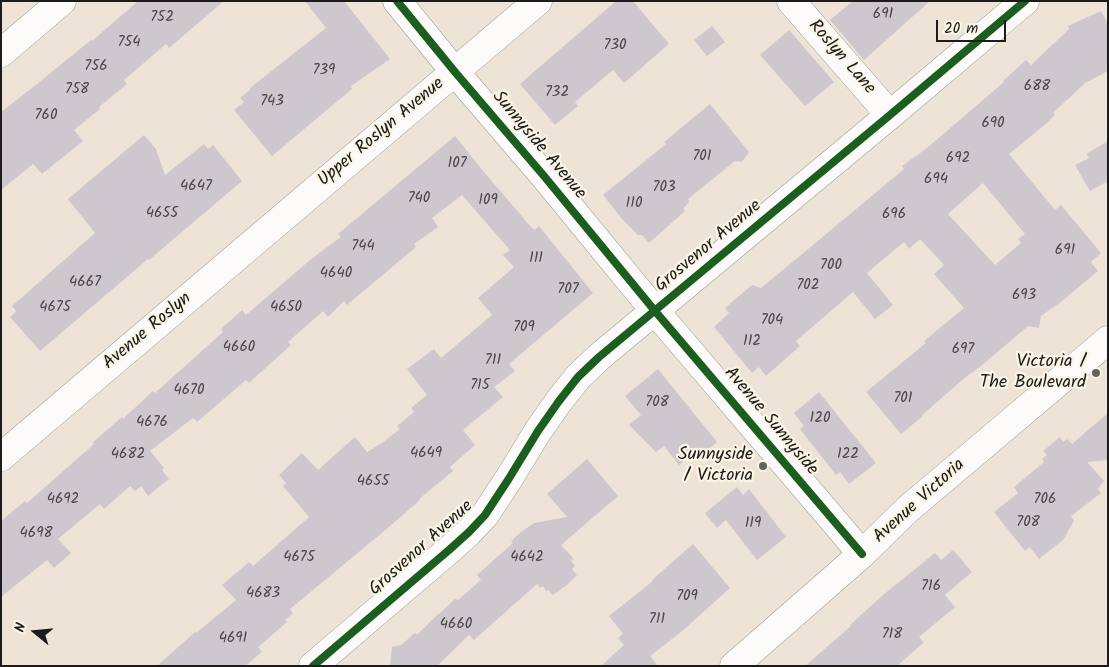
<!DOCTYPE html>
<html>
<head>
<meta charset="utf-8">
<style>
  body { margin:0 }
  #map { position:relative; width:1109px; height:667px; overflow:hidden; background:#ede4d7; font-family:Kalam,sans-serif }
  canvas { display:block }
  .frame { position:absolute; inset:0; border:2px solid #1c1c1c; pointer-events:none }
  .north { position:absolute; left:10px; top:607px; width:50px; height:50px; -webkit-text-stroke:4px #fcf5e5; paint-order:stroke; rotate:287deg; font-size:14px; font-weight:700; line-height:20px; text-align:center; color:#1c1c1c }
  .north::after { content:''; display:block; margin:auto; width:18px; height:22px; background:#1c1c1c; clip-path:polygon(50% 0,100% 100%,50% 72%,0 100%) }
  .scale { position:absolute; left:936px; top:20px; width:70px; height:22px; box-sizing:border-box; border:2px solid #1c1c1c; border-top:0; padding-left:6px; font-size:15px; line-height:18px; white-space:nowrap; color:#1c1c1c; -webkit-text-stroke:4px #fcf5e5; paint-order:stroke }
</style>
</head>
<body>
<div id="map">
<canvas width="1109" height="667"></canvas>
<div class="frame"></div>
<div class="north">N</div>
<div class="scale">20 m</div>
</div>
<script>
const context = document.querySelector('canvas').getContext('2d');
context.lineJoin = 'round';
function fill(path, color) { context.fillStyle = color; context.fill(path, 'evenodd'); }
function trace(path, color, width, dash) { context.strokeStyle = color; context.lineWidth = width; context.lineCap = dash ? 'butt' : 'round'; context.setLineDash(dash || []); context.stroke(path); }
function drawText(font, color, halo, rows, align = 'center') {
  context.font = font + ' Kalam,sans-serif'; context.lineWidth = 4.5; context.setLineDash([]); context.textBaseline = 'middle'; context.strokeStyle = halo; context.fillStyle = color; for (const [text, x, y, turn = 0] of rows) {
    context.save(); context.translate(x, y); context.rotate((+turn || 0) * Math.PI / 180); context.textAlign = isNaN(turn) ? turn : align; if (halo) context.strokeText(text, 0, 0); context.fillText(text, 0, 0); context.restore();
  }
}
const building = new Path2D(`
  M 138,1 L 224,1 L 169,48 L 166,44 L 124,80 L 127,84 L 99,107 L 100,109 L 74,130 L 83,141 L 42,174 L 33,164 L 1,190 L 1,112 L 37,84 L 91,40 L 92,41 Z
  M 305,1 L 344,1 L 390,59 L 351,86 L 352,89 L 272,156 L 234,110 L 244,102 L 240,98 L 250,90 L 250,88 L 326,28 Z
  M 616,1 L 633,1 L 669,44 L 624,83 L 613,70 L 575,102 L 578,106 L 555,125 L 520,84 Z
  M 853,1 L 930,1 L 864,60 L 830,20 Z
  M 1101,11 L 1108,24 L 1108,71 L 1085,83 L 1053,113 L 1055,115 L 1041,128 L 1009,154 L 1055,210 L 1061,205 L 1101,253 L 1091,262 L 1098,271 L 1062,301 L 1041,316 L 1039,328 L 1028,326 L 981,366 L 967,376 L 922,415 L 923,416 L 901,434 L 866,392 L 926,343 L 924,341 L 964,308 L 934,274 L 944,265 L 920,239 L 909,249 L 904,242 L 867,273 L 893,305 L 875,319 L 853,292 L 796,341 L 800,346 L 766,376 L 759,367 L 752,373 L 714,327 L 729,313 L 725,308 L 752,285 L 761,288 L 801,255 L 904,169 L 902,166 L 927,148 L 1004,82 L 1003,81 L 1026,60 L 1031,65 L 1069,29 L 1068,26 ZM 983,183 L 1025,234 L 1018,239 L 1021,243 L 995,265 L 948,214 Z
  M 712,26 L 725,42 L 707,56 L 694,40 Z
  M 789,30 L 834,82 L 805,106 L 760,55 Z
  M 710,104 L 749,152 L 742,162 L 735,161 L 688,199 L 689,202 L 683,209 L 685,211 L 649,243 L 642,235 L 638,235 L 622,219 L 603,195 L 666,144 L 664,142 Z
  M 144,135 L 156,149 L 165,175 L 204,144 L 208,149 L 213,145 L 242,181 L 149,260 L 148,259 L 40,351 L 10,317 L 16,311 L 12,306 L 95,233 L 68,199 Z
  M 455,136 L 484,172 L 531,227 L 535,230 L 539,226 L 593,293 L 509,364 L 515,371 L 494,387 L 503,397 L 463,430 L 475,445 L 450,467 L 453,471 L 419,499 L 420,500 L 389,527 L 290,609 L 293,613 L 285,620 L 287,622 L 258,647 L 262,652 L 245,666 L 157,666 L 195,632 L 196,633 L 236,600 L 222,585 L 249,562 L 253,566 L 309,517 L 283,486 L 286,483 L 279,475 L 302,453 L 318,470 L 355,437 L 367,452 L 382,443 L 400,429 L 397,426 L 414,412 L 411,408 L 427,395 L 407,369 L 434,349 L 441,358 L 492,315 L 478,298 L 514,267 L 503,255 L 510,250 L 462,195 L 432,218 L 438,227 L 414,244 L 416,247 L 347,305 L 344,301 L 328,317 L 323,311 L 288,342 L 291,345 L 249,383 L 246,380 L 197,422 L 193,418 L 150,451 L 164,468 L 162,470 L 169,479 L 148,496 L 141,486 L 135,491 L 130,486 L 104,509 L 100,504 L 58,539 L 71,553 L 54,568 L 47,560 L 1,597 L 1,521 L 25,501 L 27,503 L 94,444 L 93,442 L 122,417 L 123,419 L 153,391 L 155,393 L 223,332 L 221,329 L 242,310 L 246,315 L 310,260 L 341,237 L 338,234 Z
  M 1108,141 L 1108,185 L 1106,182 L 1090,191 L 1075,165 L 1089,158 L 1086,154 Z
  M 658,369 L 717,442 L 700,456 L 696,451 L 679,465 L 664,446 L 656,452 L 629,425 L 641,415 L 625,396 Z
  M 819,392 L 876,463 L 849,484 L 840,472 L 836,475 L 800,429 L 804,426 L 794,413 Z
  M 1108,413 L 1108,460 L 1087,462 L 1104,481 L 1098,489 L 1101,493 L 1071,516 L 1074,521 L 1063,540 L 1039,559 L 1030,547 L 1025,551 L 994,512 L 1018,493 L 1014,487 L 1044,462 L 1042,459 L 1047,455 L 1043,451 L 1060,437 L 1063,442 L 1067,439 L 1072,444 Z
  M 587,459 L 618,496 L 561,545 L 574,559 L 571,561 L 575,566 L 572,569 L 577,575 L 567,585 L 553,595 L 548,590 L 546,591 L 543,586 L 540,588 L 537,584 L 474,640 L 469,635 L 437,666 L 390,666 L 392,647 L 401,645 L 415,633 L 417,635 L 438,614 L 439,614 L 455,599 L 458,600 L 481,580 L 477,575 L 513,543 L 511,541 L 521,532 L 534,523 L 567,517 L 547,494 Z
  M 737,487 L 743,495 L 749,489 L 786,537 L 757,560 L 726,520 L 717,528 L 705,513 Z
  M 693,544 L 730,588 L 681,632 L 650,656 L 658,666 L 601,666 L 624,645 L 618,638 L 623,634 L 609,616 L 653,581 L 652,580 Z
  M 953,550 L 972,572 L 945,595 L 955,607 L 919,637 L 924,642 L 897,666 L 805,666 L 851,626 L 850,625 L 883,595 L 935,553 L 941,560 Z`);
const minor = new Path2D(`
  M 397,1 L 455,72 L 544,176 L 655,311 L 862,554
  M 791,1 L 890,115
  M 1,53 L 62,1
  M 1,457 L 538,1
  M 313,666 L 449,550 L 469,532 L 485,515 L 508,480 L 538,431 L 559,401 L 578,377 L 599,357 L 890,115 L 1025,1
  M 734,666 L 862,554 L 908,509 L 1108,340`);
const cycleway = new Path2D(`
  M 397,1 L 455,72 L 544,176 L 655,311 L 862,554
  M 313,666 L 449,550 L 469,532 L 485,515 L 508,480 L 538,431 L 559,401 L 578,377 L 599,357 L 890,115 L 1025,1`);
const markers = [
  [1096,373,5,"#65625d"],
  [763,466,5,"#65625d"]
];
const numberNames = [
  ["691",883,15],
  ["752",162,18],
  ["754",129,43],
  ["730",615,46],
  ["756",96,67],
  ["739",324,71],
  ["688",1037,87],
  ["758",77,90],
  ["732",557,93],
  ["743",272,102],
  ["760",46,116],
  ["690",993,124],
  ["701",702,157],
  ["692",958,159],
  ["107",457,164],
  ["694",936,180],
  ["4647",196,187],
  ["703",664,188],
  ["740",419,199],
  ["109",488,201],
  ["110",634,204],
  ["4655",162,214],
  ["696",894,215],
  ["744",363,247],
  ["691",1065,251],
  ["111",536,259],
  ["700",831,266],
  ["4640",336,274],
  ["4667",85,283],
  ["702",808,286],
  ["707",568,290],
  ["693",1024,296],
  ["4675",55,308],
  ["4650",286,308],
  ["704",772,321],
  ["709",524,328],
  ["112",752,342],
  ["4660",239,348],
  ["697",963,350],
  ["711",493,361],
  ["715",480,386],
  ["4670",189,391],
  ["701",903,399],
  ["708",657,403],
  ["120",820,419],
  ["4676",152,423],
  ["4649",426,454],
  ["4682",128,455],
  ["122",848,455],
  ["4655",373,482],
  ["4692",63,500],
  ["706",1045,500],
  ["708",1028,523],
  ["119",753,524],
  ["4698",36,534],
  ["4675",299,558],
  ["4642",527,558],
  ["716",931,587],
  ["4683",263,594],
  ["709",687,597],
  ["711",657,620],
  ["4660",456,625],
  ["718",892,635],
  ["4691",233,639]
];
const streetNames = [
  ["Roslyn Lane",841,58,49],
  ["Upper Roslyn Avenue",382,133,-40],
  ["Sunnyside Avenue",538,146,50],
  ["Grosvenor Avenue",709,247,-40],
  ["Avenue Roslyn",148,332,-40],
  ["Avenue Sunnyside",770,422,50],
  ["Avenue Victoria",920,502,-42],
  ["Grosvenor Avenue",422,549,-42]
];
const poiNames = [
  ["Victoria /",1086,363],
  ["The Boulevard",1086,384],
  ["Sunnyside",753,456],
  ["/ Victoria",753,477]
];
fill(building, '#cec7ce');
trace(minor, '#a19c95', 29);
trace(minor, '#fcfbf9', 28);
trace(cycleway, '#1b5e20', 8);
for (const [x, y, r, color] of markers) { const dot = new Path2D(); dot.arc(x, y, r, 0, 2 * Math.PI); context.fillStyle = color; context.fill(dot); trace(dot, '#fcf5e5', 2); }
drawText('15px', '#484748', null, numberNames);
drawText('18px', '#1c1c1c', '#fcf5e5', streetNames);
drawText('18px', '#1c1c1c', '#fcf5e5', poiNames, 'right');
</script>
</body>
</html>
